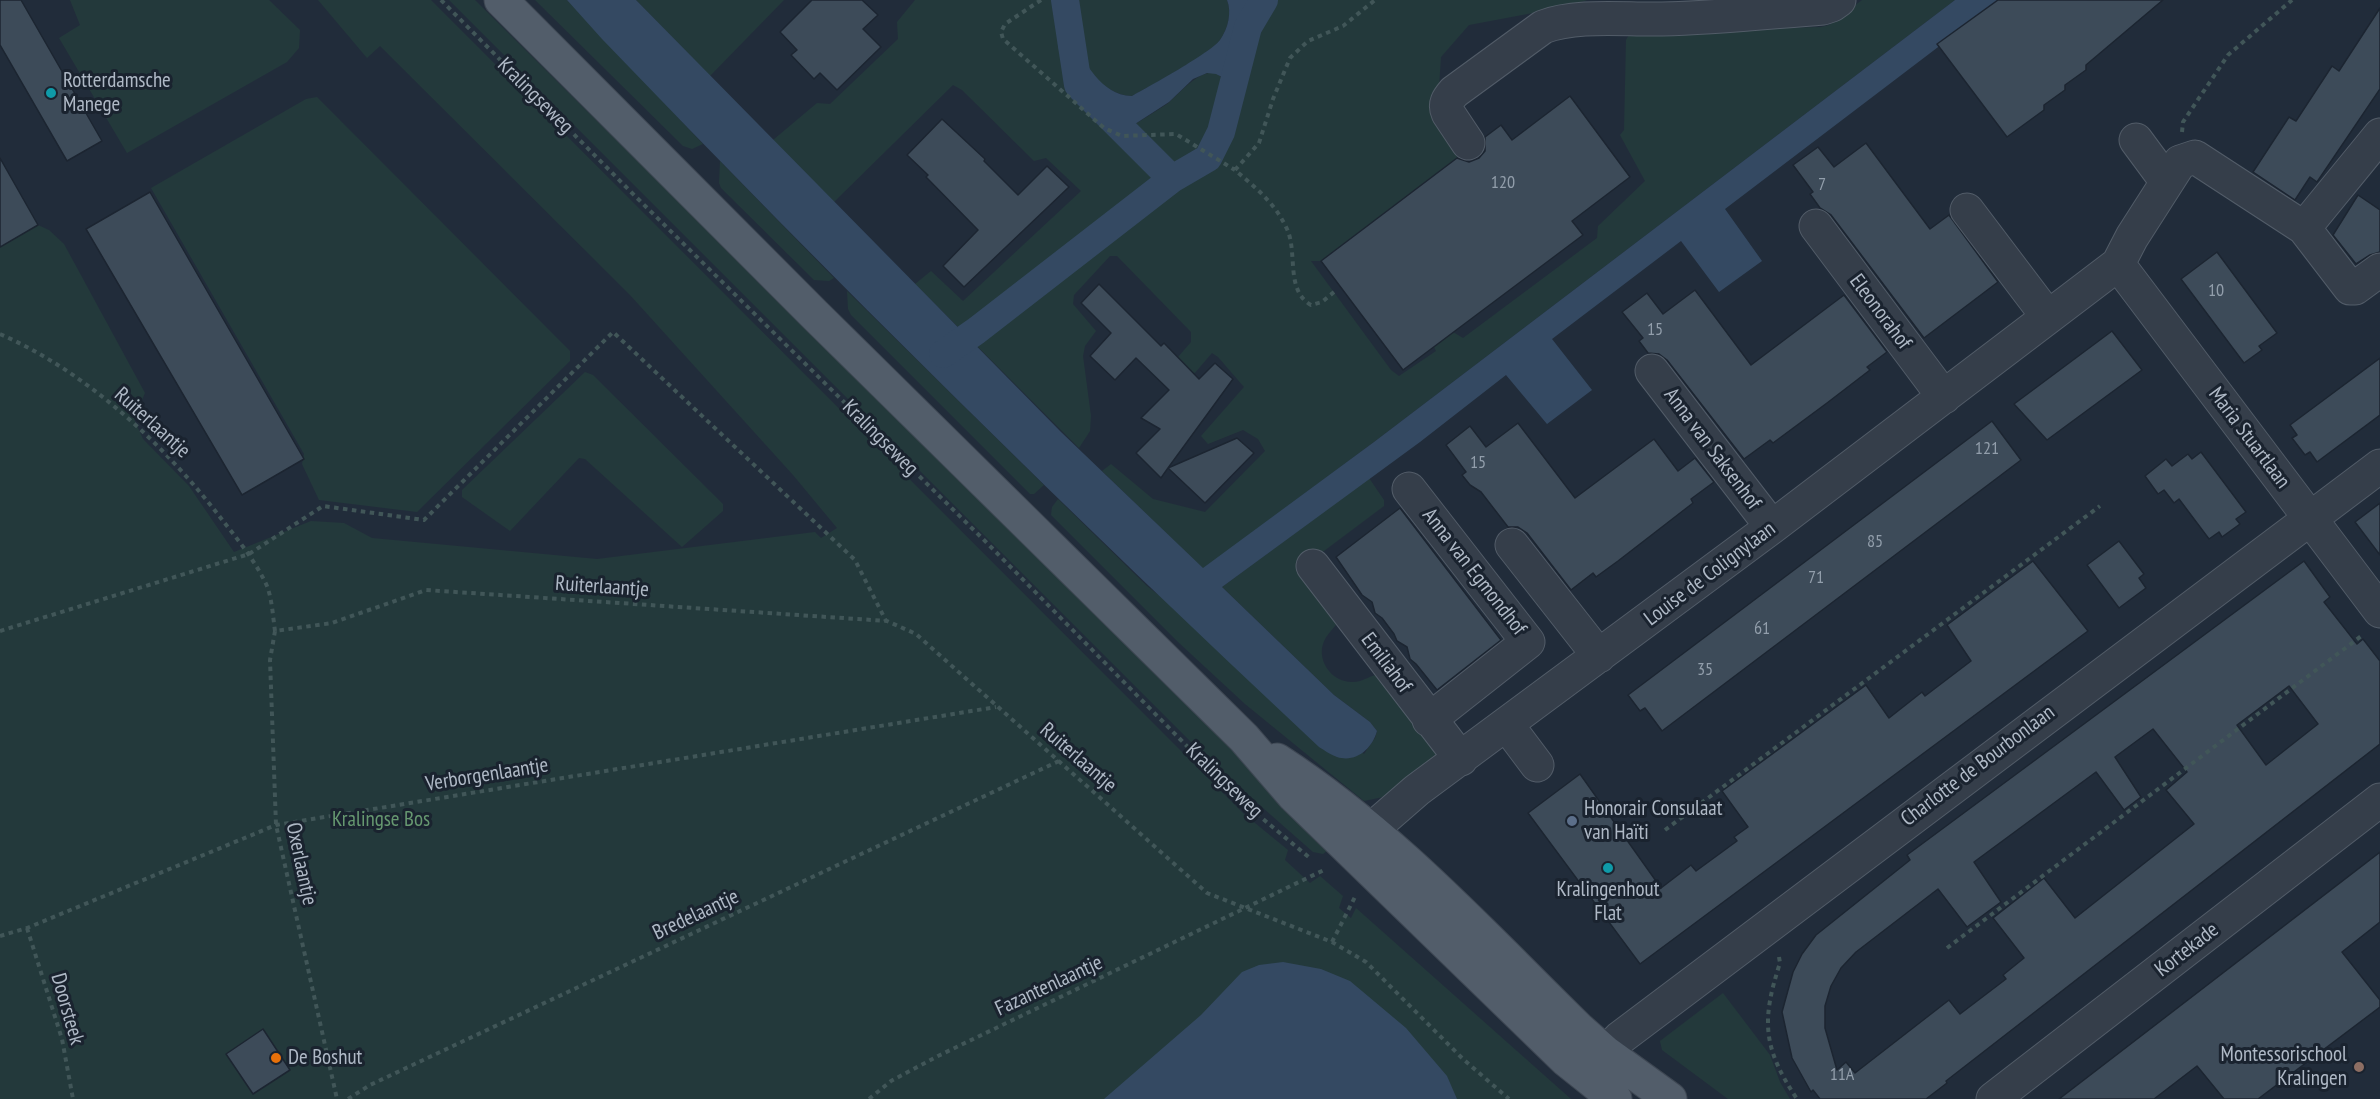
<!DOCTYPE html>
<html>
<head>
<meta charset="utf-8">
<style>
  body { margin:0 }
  canvas { display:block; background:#212c3a }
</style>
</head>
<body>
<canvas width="2380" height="1099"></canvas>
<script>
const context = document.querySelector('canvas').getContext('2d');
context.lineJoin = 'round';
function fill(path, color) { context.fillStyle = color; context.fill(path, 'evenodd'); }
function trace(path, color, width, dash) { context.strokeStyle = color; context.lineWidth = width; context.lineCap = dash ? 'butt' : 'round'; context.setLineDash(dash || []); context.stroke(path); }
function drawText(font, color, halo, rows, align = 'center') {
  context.font = font + ' "PT Sans Narrow",sans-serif'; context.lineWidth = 6; context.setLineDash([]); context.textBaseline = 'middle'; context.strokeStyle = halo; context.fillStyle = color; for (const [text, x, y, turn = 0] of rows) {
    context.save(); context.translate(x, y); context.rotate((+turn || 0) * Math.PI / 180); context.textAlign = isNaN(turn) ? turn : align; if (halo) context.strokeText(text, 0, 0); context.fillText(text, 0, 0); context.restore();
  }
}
const green = new Path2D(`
  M 70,0 L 269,0 L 300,30 L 299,48 L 287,62 L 127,153 L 59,38 L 80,25 Z
  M 318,0 L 431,0 L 1244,814 L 1288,850 L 1285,860 L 1310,883 L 1320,876 L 1343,896 L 1339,908 L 1351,918 L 1356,908 L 1571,1099 L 0,1099 L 0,247 L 38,225 L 49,230 L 64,244 L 145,393 L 134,419 L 143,439 L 189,486 L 234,552 L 311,521 L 344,523 L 372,538 L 597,559 L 815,532 L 821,538 L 837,528 L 793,475 L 630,295 L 380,46 L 367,58 Z
  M 449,0 L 475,0 L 972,493 L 1332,847 L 1323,854 L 1313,852 L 1213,764 Z
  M 535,0 L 567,0 L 703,144 L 692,149 L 683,146 Z
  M 636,0 L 784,0 L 710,76 Z
  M 915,0 L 1227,0 C 1232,12 1228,29 1220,40 C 1210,54 1150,86 1132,96 C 1102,95 1078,60 1058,41 L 1135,124 C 1146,117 1157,111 1167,104 C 1177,96 1207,59 1222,78 C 1226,83 1228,94 1230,100 L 1235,102 L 1240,98 C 1247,75 1251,15 1266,0 L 1587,0 L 1570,6 L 1469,25 L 1441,57 L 1439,87 L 1431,110 L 1435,124 L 1458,158 L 1321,261 L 1311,261 L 1391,370 L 1399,376 L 1436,351 L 1434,347 L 1453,332 L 1463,338 L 1597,238 L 1598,226 L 1645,181 L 1620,135 L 1624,130 L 1626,40 L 1631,31 L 1821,27 L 1829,25 L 1862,0 L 1955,0 L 1374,442 L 1203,569 L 1102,471 L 1111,464 L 1153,499 L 1205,512 L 1265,451 L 1258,439 L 1243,430 L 1208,444 L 1201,436 L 1244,387 L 1218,357 L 1212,353 L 1176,395 L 1159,379 L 1191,342 L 1191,332 L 1117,256 L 1110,256 L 1074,295 L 1073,304 L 1096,331 L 1085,346 L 1083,356 L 1091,416 L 1090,431 L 1079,448 L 915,284 L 931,271 L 963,301 L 1081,191 L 1046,158 L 1034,161 L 962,90 L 953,85 L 834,202 L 773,140 L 817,103 L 830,104 L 898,39 L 897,22 Z
  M 317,97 L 570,351 L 570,361 L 417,512 L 319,500 L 302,464 L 304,454 L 151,188 L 306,99 Z
  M 720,161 L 834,278 L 829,281 L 814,280 L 721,188 L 719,183 Z
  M 847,291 L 1044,485 L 1034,494 L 1030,494 L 851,315 L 848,309 Z
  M 585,372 L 593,375 L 723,504 L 723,511 L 682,547 L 585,459 L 579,458 L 510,531 L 462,497 L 462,490 Z
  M 1369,478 L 1384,500 L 1384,506 L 1304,566 L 1339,620 C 1334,629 1326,634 1323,644 C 1317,662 1333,683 1353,682 C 1363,682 1370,675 1380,674 L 1441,756 L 1388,796 L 1364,801 L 1245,704 L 1178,642 L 1051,515 L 1052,507 L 1058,499 L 1147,586 L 1364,754 L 1375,738 L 1377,731 L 1370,722 L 1334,695 L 1222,587 Z
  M 1723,993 L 1770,1055 L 1780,1082 L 1790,1099 L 1728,1099 L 1662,1050 L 1660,1041 Z`);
const water = new Path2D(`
  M 567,0 L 636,0 L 1061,432 L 1203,568 L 1374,442 L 1955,0 L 2000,0 L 1725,209 L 1762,261 L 1719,292 L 1681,241 L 1552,339 L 1592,390 L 1547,424 L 1506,375 L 1420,442 L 1222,587 L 1334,695 L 1370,722 L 1377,731 C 1372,749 1356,763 1337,757 C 1331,755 1324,750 1319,747 C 1074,518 835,282 602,39 Z
  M 1227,0 L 1266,0 C 1251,15 1247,75 1240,98 L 1235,103 L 1230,100 L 1222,77 L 1216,74 L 1207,73 L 1193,79 L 1169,102 L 1135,124 L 1120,126 L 1108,123 C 1096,107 1055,60 1058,41 L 1064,38 L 1068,41 C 1088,61 1099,95 1132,96 C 1150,86 1210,53 1220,40 C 1228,29 1232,12 1227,0 Z
  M 1283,962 L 1321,969 L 1350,981 L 1406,1028 L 1447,1076 L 1457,1099 L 1104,1099 L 1201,1015 L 1242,972 L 1259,965 Z`);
const canal = new Path2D(`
  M 1172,179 L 1208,158 L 1221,132 L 1248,27 L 1264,0
  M 943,354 L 976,331 L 1172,179 L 1078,85 L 1065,0`);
const building = new Path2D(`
  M 0,0 L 21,0 L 102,141 L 67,161 L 0,45 Z
  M 812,0 L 862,0 L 878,15 L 863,29 L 881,47 L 837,90 L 820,73 L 814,79 L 791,55 L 797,50 L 780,32 Z
  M 1998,0 L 2163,0 L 2086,65 L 2086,70 L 2065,85 L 2065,90 L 2044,105 L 2044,110 L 2007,137 L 1937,44 Z
  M 2380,8 L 2380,89 L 2317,182 L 2310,177 L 2295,200 L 2253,172 L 2289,117 L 2296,121 L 2332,66 L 2339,71 Z
  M 1570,96 L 1630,177 L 1572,221 L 1583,235 L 1403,370 L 1321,261 L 1457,158 L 1469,162 L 1479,158 L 1485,151 L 1485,137 L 1501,125 L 1512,140 Z
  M 942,119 L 985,159 L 984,161 L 1018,195 L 1047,166 L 1069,187 L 964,287 L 943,266 L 978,230 L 926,177 L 928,175 L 907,155 Z
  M 1866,143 L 1930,229 L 1949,215 L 1998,282 L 1924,338 L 1831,215 L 1820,208 L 1810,194 L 1813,192 L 1793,165 L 1818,147 L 1834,167 Z
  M 0,158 L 38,225 L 0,247 Z
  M 150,192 L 304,459 L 242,495 L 86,229 Z
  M 2358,195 L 2380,210 L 2380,252 L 2370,255 L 2356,264 L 2333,235 Z
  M 2217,252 L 2277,333 L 2259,346 L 2262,350 L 2244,363 L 2181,279 Z
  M 1099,284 L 1161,346 L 1164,343 L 1199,379 L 1215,363 L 1233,379 L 1168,468 L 1237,438 L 1254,453 L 1205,503 L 1168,468 L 1161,478 L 1136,453 L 1160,429 L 1141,418 L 1169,390 L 1136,358 L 1115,380 L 1090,356 L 1111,333 L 1081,303 Z
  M 1695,290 L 1751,365 L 1844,295 L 1887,352 L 1867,367 L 1870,370 L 1827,403 L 1773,443 L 1770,440 L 1744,459 L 1667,360 L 1659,354 L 1648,353 L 1639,341 L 1643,338 L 1622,312 L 1647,293 L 1663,314 Z
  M 2112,331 L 2142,370 L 2047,440 L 2014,404 Z
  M 2380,358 L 2380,415 L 2317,462 L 2310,452 L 2305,455 L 2292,438 L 2297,435 L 2290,425 Z
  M 1992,421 L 2021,460 L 1662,731 L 1645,708 L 1640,711 L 1628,695 Z
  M 1518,423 L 1575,498 L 1654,439 L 1678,471 L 1695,458 L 1714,482 L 1691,499 L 1693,503 L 1618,561 L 1596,577 L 1593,573 L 1571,590 L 1527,533 L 1518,527 L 1508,527 L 1481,492 L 1470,485 L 1462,475 L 1466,472 L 1446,445 L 1470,426 L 1486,447 Z
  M 2201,452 L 2246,512 L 2236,519 L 2240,524 L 2222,537 L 2219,532 L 2209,539 L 2179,499 L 2174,503 L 2164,490 L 2158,494 L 2145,476 L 2166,459 L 2172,466 L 2188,454 L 2192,459 Z
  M 2380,503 L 2380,555 L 2355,522 Z
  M 1400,508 L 1501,640 L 1437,690 L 1416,664 L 1410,659 L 1407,647 L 1397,641 L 1394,634 L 1382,618 L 1375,613 L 1372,602 L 1362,595 L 1336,557 Z
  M 2119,541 L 2144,574 L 2139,578 L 2146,588 L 2119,608 L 2087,565 Z
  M 2033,561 L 2088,631 L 1640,964 L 1528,813 L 1580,774 L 1661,888 L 1691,865 L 1696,871 L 1737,841 L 1734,837 L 1748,827 L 1722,791 L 1866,685 L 1889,718 L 1922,692 L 1925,696 L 1971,661 L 1947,625 Z
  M 2304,561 L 2330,597 L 2324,602 L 2357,644 L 2363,639 L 2380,661 L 2380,744 L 1946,1081 L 1947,1083 L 1926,1099 L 1820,1099 L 1813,1090 L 1811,1092 L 1792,1058 L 1782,1012 L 1793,972 L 1802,954 L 1816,935 L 1910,860 L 1907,855 ZM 2289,686 L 2318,724 L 2266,765 L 2237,725 ZM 2153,729 L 2187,772 L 2166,790 L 2194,824 L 2075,918 L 2044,878 L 1993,918 L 2024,958 L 2003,975 L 2006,979 L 1960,1014 L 1949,1000 L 1855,1073 L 1846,1062 L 1837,1070 L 1825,1028 L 1825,1006 L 1831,986 L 1841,968 L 1856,952 L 1938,889 L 1967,927 L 2001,902 L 1974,862 L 2096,772 L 2124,810 L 2141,797 L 2115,757 Z
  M 2380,852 L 2380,922 L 2342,952 L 2380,1000 L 2380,1007 L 2258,1099 L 2224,1099 L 2197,1066 L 2154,1099 L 2059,1099 Z
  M 263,1029 L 290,1070 L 253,1094 L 226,1054 Z`);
const path = new Path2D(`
  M 441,0 L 631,192 L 987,543 L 1239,799 L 1311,859
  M 1041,0 L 1005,24 L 1001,32 L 1003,39 L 1104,128 L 1122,136 L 1176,134 L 1235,170
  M 2182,132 L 2183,122 L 2228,55 L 2292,0
  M 1334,292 L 1322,302 L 1311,305 C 1285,290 1298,253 1287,229 C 1275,203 1256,188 1235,170 L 1259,143 L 1273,99 L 1290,58 L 1308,41 L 1343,26 L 1375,0
  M 0,334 C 87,372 166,446 223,521 C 239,541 256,562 267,586 C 272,599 273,617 275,631 L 332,623 L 426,590 L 887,621 L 916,634 L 1207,893 L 1332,942 L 1366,962 L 1463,1059 L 1509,1099
  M 0,631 L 249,554 L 323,506 L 424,520 L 613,332 L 855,560 L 886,621
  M 275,631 L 270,660 L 276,825 L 337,1099
  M 1665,830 L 2100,506
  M 27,928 L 62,1039 L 73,1099
  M 0,936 L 27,928 L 276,825 L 996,707
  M 1332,942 L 1355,897
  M 1947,948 L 2364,634
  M 1779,957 L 1780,963 C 1761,1021 1763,1048 1797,1099
  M 348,1099 L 370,1085 L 1059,761
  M 869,1099 L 891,1081 L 938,1056 L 1326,869`);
const minor = new Path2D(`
  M 2136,140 L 2167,182
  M 1468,143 L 1448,113 C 1444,104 1448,99 1454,92 L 1543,27 C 1577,14 1625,20 1662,19 C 1716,18 1770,12 1823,8 L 1832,5 L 1839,0
  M 1967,210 L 2048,317
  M 1816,226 L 1944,397
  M 2304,228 L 2380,135
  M 2118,264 L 2380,611
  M 1652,371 L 1772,527
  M 1409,489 L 1528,642 L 1429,720
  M 1512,545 L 1599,656
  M 1313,566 L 1461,759
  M 1507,725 L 1537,765
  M 1371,830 L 1417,790 L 1772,527 L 2118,264 L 2132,237 L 2180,162 L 2195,157 L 2304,228 L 2350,288 L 2355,288 L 2380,270
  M 1586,1073 L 1620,1038 L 2380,466
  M 1993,1099 L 2380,800`);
const major = new Path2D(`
  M 501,0 L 814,314 L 1244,738 L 1294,796 L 1565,1059 L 1615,1099
  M 1277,760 C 1390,833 1482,934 1578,1028 L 1605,1052 L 1670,1099`);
const markers = [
  [51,93,6,"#0f9aa8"],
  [1572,821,6,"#5c6f8a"],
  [1608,868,6,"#0f9aa8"],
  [276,1058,6,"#e8710a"],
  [2359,1067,6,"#8d6e63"]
];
const numberNames = [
  ["120",1503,183],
  ["7",1822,185],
  ["10",2216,291],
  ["15",1655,330],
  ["121",1987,449],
  ["15",1478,463],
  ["85",1875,542],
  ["71",1816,578],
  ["61",1762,629],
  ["35",1705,670],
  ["11A",1842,1075]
];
const poiNames = [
  ["Rotterdamsche",63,81],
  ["Manege",63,105],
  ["Honorair Consulaat",1584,809],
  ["van Haïti",1584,833],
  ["Kralingenhout",1608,890,"center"],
  ["Flat",1608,914,"center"],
  ["Montessorischool",2347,1055,"right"],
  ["Kralingen",2347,1079,"right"],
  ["De Boshut",288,1058]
];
const streetNames = [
  ["Kralingseweg",535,96,45],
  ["Eleonorahof",1880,312,53],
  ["Ruiterlaantje",152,423,42],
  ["Kralingseweg",880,438,45],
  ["Maria Stuartlaan",2249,438,53],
  ["Anna van Saksenhof",1712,449,53],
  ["Anna van Egmondhof",1474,572,52],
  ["Louise de Colignylaan",1710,574,-37],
  ["Ruiterlaantje",602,587,4],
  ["Emiliahof",1386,663,53],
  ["Ruiterlaantje",1078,758,41],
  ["Charlotte de Bourbonlaan",1978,766,-37],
  ["Verborgenlaantje",487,775,-9],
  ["Kralingseweg",1224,781,44],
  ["Oxerlaantje",301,864,78],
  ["Bredelaantje",696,915,-25],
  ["Kortekade",2187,950,-38],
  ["Fazantenlaantje",1049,986,-25],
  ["Doorsteek",67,1009,74]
];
const parkNames = [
  ["Kralingse Bos",381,820]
];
fill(green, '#23393b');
fill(water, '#344962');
trace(canal, '#344962', 28);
fill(building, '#3d4b59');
trace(building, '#1c2531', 1.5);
trace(minor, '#525c68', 35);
trace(major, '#3e4753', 35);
trace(path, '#415658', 4, [4.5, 4.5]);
trace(minor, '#353e4a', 33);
trace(major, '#525d6a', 33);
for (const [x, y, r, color] of markers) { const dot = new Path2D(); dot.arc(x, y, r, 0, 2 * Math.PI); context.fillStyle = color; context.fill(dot); trace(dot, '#1a232f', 2); }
drawText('18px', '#929eab', null, numberNames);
drawText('21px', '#afb9c6', '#1a232f', poiNames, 'left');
drawText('21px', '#afb9c6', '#1a232f', streetNames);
drawText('21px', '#669870', '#1a232f', parkNames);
</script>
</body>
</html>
